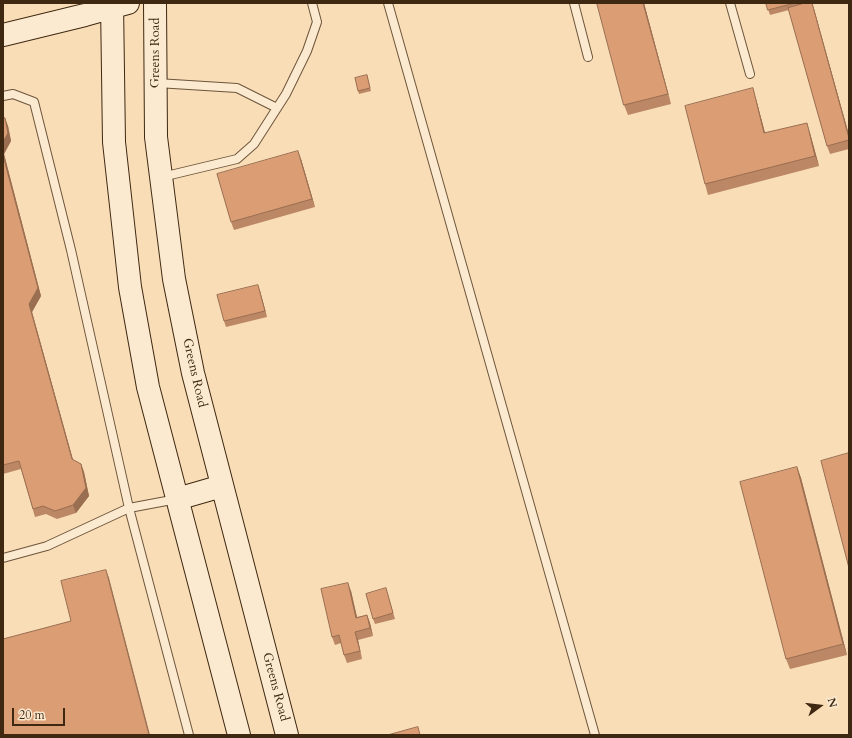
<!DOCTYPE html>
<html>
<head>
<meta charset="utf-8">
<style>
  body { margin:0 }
  #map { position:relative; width:852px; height:738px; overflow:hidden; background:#f9ddb7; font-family:Cardo,serif }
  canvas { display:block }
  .frame { position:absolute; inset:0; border:4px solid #3e2811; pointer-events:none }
  .north { position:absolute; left:800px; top:686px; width:40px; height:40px; -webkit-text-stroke:3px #fbe9d0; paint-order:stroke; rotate:75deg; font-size:11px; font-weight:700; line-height:16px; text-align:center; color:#3e2811 }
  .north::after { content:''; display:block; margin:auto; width:14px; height:18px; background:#3e2811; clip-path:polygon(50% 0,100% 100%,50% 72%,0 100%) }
  .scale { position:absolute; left:12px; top:708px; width:53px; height:18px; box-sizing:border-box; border:2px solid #3e2811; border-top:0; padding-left:5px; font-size:12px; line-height:14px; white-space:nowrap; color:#3e2811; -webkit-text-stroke:3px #fbe9d0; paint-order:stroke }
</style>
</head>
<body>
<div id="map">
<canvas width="852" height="738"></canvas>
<div class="frame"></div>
<div class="north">N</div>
<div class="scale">20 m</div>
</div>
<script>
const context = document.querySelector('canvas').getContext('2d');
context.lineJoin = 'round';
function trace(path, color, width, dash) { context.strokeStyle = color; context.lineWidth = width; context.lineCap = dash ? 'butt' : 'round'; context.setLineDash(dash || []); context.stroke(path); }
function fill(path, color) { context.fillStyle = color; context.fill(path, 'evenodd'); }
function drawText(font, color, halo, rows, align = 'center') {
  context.font = font + ' Cardo,serif'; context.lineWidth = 3.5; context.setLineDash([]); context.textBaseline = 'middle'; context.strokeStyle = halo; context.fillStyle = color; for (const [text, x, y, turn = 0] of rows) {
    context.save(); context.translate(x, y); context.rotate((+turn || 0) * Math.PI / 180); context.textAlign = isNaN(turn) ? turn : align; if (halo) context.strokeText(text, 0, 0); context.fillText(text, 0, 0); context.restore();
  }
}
const lane = new Path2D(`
  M 388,3 L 595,735
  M 574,3 L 588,57
  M 730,3 L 750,74
  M 157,83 L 237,88 L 277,108
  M 3,96 L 13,94 L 34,102 L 71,250 L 129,508 L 189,735
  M 162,177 L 237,159 L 254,144 L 286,94 L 307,51 L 317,22 L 312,3
  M 3,558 L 47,546 L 129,508 L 177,499`);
const secondary = new Path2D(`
  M 112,3 L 114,142 L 130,287 L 148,387 L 239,735
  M 155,3 L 156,137 L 174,279 L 193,373 L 287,735
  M 3,35 L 85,15 L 128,3
  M 177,499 L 222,486`);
const wall = new Path2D(`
  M 597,3 L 644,3 L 671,104 L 628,115 L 624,105 Z
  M 766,3 L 802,3 L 802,4 L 812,3 L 814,9 L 849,135 L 849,149 L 830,154 L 827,146 L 789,10 L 770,15 Z
  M 367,75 L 371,91 L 359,94 L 358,91 Z
  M 756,99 L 765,133 L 810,133 L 819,166 L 708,195 L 705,184 Z
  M 3,117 L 8,126 L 11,141 L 4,154 L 41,296 L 32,312 L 73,460 L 81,464 L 84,472 L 89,496 L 76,513 L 57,519 L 46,514 L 35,517 L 21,469 L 3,474 Z
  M 301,159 L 315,207 L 234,230 L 231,222 Z
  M 260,291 L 267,317 L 226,327 L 224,321 Z
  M 797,467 L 801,478 L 847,655 L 790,669 L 786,659 Z
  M 386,588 L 395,619 L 375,624 L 373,619 Z
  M 351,591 L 357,617 L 367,615 L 370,623 L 373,636 L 358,640 L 362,659 L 347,663 L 344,655 L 341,643 L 335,645 L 332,637 Z`);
const shadedWall = new Path2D(`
  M 643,3 L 644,3 L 671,104 L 668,94 Z
  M 812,3 L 814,9 L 849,135 L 849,138 Z
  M 753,88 L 756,99 L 768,144 L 764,133 Z
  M 5,118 L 8,126 L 11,141 L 4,154 L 41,296 L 32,312 L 75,467 L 72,459 L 29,304 L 3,155 L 3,142 Z
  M 807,123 L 810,133 L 819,166 L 815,156 Z
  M 298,151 L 301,159 L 315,207 L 312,199 Z
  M 258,285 L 260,291 L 267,317 L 265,311 Z
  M 81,464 L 84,472 L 89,496 L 76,513 L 73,505 Z
  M 797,467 L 801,478 L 847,655 L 843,644 Z
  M 106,570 L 109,578 L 150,735 L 149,735 Z
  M 348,583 L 351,591 L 359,626 L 356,618 Z
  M 367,615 L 370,623 L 373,636 L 370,628 Z
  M 355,632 L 358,640 L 362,659 L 360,651 Z`);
const building = new Path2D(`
  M 597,3 L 643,3 L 668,94 L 624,105 Z
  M 766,3 L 795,3 L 768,10 Z
  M 805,3 L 812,3 L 849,138 L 849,140 L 827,146 L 788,8 Z
  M 367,75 L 370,88 L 358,91 L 355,78 Z
  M 753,88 L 764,133 L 807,123 L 815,156 L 705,184 L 685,106 Z
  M 3,117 L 5,118 L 8,133 L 3,142 Z
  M 298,151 L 312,199 L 231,222 L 217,174 Z
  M 3,155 L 38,288 L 29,304 L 72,459 L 81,464 L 86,488 L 73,505 L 55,511 L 43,506 L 33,509 L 19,461 L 3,465 Z
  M 258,285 L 265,311 L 224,321 L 217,295 Z
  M 849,453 L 849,568 L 821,461 Z
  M 797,467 L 843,644 L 786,659 L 740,482 Z
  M 106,570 L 149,735 L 3,735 L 3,639 L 71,621 L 61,581 Z
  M 348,583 L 356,618 L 367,615 L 370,628 L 355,632 L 360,651 L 344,655 L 339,635 L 332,637 L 321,589 Z
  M 386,588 L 393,613 L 373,619 L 366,594 Z
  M 418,727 L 420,735 L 388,735 Z`);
const streetNames = [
  ["Greens Road",156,53,-90],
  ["Greens Road",194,373,77],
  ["Greens Road",275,687,75]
];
trace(lane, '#6d553a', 10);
trace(secondary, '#3e2811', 24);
trace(lane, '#fbe9d0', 8);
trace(secondary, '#fbe9d0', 22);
fill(wall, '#bc8764');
fill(shadedWall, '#996e51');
fill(building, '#db9d74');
trace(building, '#996e51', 1);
drawText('13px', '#3e2811', '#fbe9d0', streetNames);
</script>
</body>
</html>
